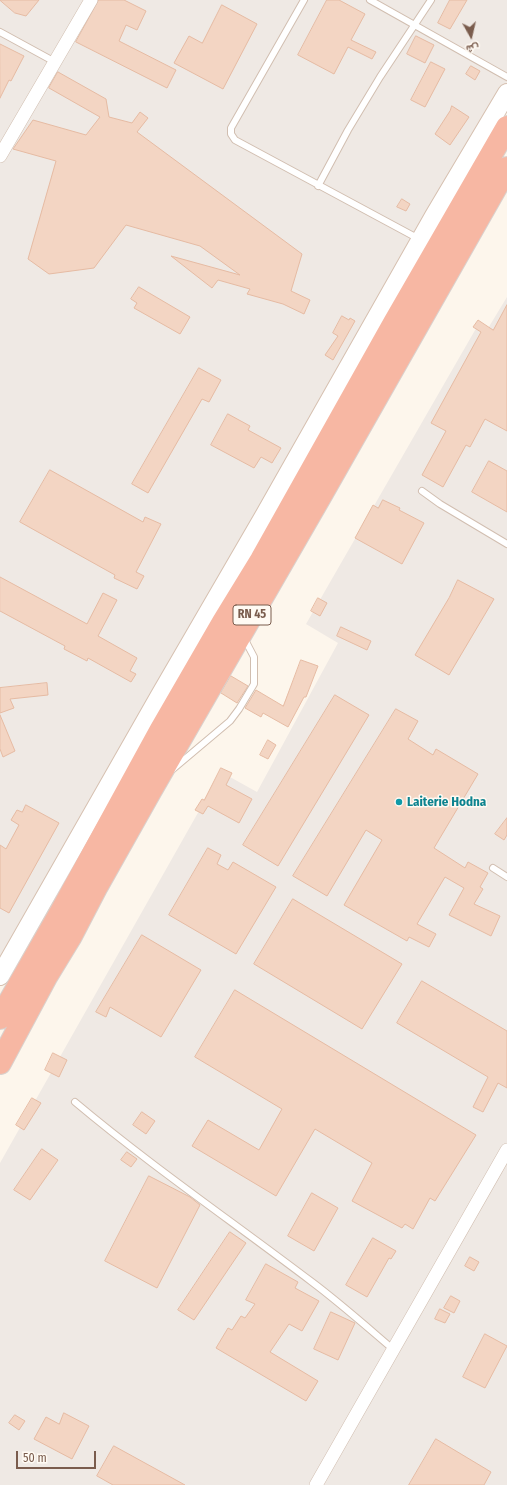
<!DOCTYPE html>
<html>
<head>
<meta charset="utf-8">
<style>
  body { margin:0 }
  #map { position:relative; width:507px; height:1485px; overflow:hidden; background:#fdf6ec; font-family:"Fira Sans Condensed",Vazirmatn,sans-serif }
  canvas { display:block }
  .north { position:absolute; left:451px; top:16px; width:40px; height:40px; -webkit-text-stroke:3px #fffaf3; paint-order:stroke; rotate:172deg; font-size:11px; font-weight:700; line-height:16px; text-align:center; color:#7a5c4d }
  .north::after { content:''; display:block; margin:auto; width:14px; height:18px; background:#7a5c4d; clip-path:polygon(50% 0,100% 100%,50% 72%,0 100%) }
  .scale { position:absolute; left:16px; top:1451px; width:80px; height:18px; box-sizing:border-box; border:2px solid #7a5c4d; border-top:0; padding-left:5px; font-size:12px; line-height:14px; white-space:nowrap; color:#7a5c4d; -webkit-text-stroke:3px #fffaf3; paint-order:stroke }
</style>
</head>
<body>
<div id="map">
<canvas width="507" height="1485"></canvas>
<div class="north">ش</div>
<div class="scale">50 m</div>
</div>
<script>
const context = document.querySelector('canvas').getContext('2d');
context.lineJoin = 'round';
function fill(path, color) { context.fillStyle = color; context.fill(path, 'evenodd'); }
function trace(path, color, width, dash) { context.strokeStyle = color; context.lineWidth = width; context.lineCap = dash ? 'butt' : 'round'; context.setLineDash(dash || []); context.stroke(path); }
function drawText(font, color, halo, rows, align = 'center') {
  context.font = font + ' "Fira Sans Condensed",sans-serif'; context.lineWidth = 3; context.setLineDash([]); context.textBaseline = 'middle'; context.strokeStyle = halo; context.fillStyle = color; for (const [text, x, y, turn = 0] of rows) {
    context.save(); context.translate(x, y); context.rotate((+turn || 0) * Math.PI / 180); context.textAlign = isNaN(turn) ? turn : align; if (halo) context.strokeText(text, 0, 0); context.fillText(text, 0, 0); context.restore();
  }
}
const industrial = new Path2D(`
  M 0,0 L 507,0 L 507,82 L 0,958 Z
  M 507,297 L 507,1485 L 0,1485 L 0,1163 L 221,772 L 257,792 L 338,643 L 306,624 L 478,325 L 487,330 Z`);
const building = new Path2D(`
  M 0,0 L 39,0 L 26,16 L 15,13 Z
  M 99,0 L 124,0 L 146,11 L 137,30 L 126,25 L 119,41 L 176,70 L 167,88 L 76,42 Z
  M 327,0 L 339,0 L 365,14 L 351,40 L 376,52 L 372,59 L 348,47 L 334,74 L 298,55 Z
  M 450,0 L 467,0 L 450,29 L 438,23 Z
  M 222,5 L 257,24 L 223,89 L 174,63 L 189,36 L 202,43 Z
  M 416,36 L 434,45 L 425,63 L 407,54 Z
  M 0,44 L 24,56 L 11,81 L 9,80 L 0,98 Z
  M 431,62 L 445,69 L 425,107 L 411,100 Z
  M 471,66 L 480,71 L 475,80 L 466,74 Z
  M 58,72 L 106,99 L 109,117 L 132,123 L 140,112 L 148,118 L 137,132 L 302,254 L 291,291 L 310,300 L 304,314 L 283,304 L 247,294 L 250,289 L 218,280 L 212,288 L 171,256 L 240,275 L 200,246 L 126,225 L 94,268 L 49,274 L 28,259 L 56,161 L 13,149 L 33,120 L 86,135 L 100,117 L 49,88 Z
  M 452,106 L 469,117 L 450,145 L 435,134 L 450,111 Z
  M 402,199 L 410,204 L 406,211 L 397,207 Z
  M 139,287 L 190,317 L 180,334 L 134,308 L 137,303 L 131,299 Z
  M 507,305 L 507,431 L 485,419 L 470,447 L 466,445 L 443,487 L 422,475 L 446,431 L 431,423 L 481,332 L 473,327 L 478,320 L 493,330 Z
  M 342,316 L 349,320 L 350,318 L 355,321 L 333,360 L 325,355 L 338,336 L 333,333 Z
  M 199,368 L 221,380 L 209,402 L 202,399 L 148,493 L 132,484 Z
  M 228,414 L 250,426 L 248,430 L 281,448 L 272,463 L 261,457 L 254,468 L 211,445 Z
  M 489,461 L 507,471 L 507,512 L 472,492 Z
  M 50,470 L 143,522 L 145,517 L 161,524 L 136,572 L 144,576 L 137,589 L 114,578 L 115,575 L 20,522 Z
  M 383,500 L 400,508 L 399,510 L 424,523 L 402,564 L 355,538 L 373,505 L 378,508 Z
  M 0,577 L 87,624 L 103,593 L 117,600 L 98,636 L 137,658 L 130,671 L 136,674 L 131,682 L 88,658 L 87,661 L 64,649 L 65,646 L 0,611 Z
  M 458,580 L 494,599 L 449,675 L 415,655 L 449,598 Z
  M 318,598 L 327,603 L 320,616 L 311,611 Z
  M 341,627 L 371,641 L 367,650 L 337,636 Z
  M 301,660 L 318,666 L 306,697 L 304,697 L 288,727 L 263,713 L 261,717 L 245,708 L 256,690 L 283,706 Z
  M 231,676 L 248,686 L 237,703 L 221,693 Z
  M 47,683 L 48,695 L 10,699 L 14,708 L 0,713 L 0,688 Z
  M 335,695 L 369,715 L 278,866 L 243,845 Z
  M 396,709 L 418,721 L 408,739 L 433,755 L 436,749 L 478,774 L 434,848 L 465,868 L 468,862 L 488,873 L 480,887 L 483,889 L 474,904 L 500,916 L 491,936 L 449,915 L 464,888 L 445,877 L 417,924 L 436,934 L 429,947 L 409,937 L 407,941 L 344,905 L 382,840 L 366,830 L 327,896 L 293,876 Z
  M 0,715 L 15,751 L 3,757 L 0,749 Z
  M 268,740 L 276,745 L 268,759 L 260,755 Z
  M 221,768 L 232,773 L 226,785 L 252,799 L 239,823 L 208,806 L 203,814 L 195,810 L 202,799 L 204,800 Z
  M 26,805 L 59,823 L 9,913 L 0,908 L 0,845 L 6,849 L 19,825 L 11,820 L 17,810 L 22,812 Z
  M 507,818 L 507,835 L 504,840 L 495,834 Z
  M 208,848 L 221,855 L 217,864 L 228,870 L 233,862 L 276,887 L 236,954 L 169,915 Z
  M 293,899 L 402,964 L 362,1029 L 254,964 Z
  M 142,935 L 201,970 L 161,1037 L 110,1007 L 106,1017 L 96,1012 Z
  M 422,981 L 507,1031 L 507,1088 L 498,1083 L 483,1112 L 473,1107 L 488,1077 L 397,1023 Z
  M 235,990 L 476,1135 L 435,1201 L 430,1198 L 413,1229 L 405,1224 L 402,1228 L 352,1201 L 372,1163 L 315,1129 L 276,1196 L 192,1146 L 208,1120 L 259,1150 L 282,1109 L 195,1057 Z
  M 53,1053 L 67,1060 L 59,1077 L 45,1070 Z
  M 32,1098 L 41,1103 L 24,1130 L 16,1125 Z
  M 142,1112 L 155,1121 L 146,1134 L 133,1125 Z
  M 42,1149 L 58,1160 L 30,1200 L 14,1190 Z
  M 127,1152 L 137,1159 L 131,1167 L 121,1160 Z
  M 149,1176 L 190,1197 L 200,1205 L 157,1288 L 105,1261 Z
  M 312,1193 L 338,1208 L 314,1251 L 288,1236 Z
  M 230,1232 L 246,1243 L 194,1320 L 178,1310 Z
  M 373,1238 L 396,1251 L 391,1259 L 389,1258 L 367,1297 L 346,1285 Z
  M 470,1257 L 479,1262 L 474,1271 L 465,1266 Z
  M 266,1264 L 298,1282 L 295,1288 L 319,1301 L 302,1331 L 289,1324 L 270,1352 L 318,1381 L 306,1401 L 216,1348 L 228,1328 L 232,1330 L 241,1316 L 245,1318 L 255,1304 L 246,1300 Z
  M 451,1296 L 460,1301 L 454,1313 L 444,1308 Z
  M 440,1309 L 450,1314 L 445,1323 L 435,1319 Z
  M 331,1312 L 355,1323 L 338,1360 L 314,1349 Z
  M 485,1334 L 507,1346 L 485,1388 L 463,1377 Z
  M 64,1413 L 89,1426 L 72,1459 L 34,1439 L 46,1417 L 59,1424 Z
  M 15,1415 L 25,1421 L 19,1430 L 9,1423 Z
  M 436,1439 L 491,1472 L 484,1485 L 409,1485 Z
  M 114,1446 L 185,1485 L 113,1485 L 97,1476 Z`);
const lane = new Path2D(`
  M 304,0 L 231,128 L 231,134 L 235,140 L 419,239
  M 370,0 L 507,77
  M 0,32 L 55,62
  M 318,186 L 348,130 L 380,77 L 431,0
  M 422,491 L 440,504 L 507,544
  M 173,769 L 230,721 L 239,709 L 254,684 L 254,657 L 244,638
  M 493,868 L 507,877
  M 75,1102 C 150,1165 233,1222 312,1282 C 340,1303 367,1327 394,1350`);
const street = new Path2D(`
  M 0,156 L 91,0
  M 316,1485 L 507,1150`);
const secondary = new Path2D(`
  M 0,976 L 159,697 L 264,516 L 434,216 L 507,93`);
const highway = new Path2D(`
  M 0,1018 L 62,910 L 160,731 L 223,622 L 261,560 L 394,323 L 507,127
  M 0,1063 L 46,977 L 71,936 L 97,886 L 151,790 L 320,497 L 507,168`);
const markers = [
  [399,802,4,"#0f9aa8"]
];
const shields = [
  [252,615,38]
];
const shieldNames = [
  ["RN 45",252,615]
];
const cultureNames = [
  ["Laiterie Hodna",407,802]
];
fill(industrial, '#efe9e4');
fill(building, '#f3d5c3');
trace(building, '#e6bba3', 1);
trace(lane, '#d1beb0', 8);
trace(street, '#d1beb0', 14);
trace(secondary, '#d6c0b0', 20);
trace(highway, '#dad1cd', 24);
trace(lane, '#fff', 6);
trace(street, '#fff', 13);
trace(secondary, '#fff', 18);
trace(highway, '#f7b7a3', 22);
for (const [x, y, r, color] of markers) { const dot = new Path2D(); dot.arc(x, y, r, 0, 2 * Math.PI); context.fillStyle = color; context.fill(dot); trace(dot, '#fffaf3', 1.5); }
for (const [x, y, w] of shields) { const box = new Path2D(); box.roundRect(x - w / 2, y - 10, w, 20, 3); context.fillStyle = '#fffaf3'; context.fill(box); trace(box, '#7a5c4d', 1); }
drawText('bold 12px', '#7a5c4d', null, shieldNames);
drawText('bold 13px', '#0d838f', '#fffaf3', cultureNames, 'left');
</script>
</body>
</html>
